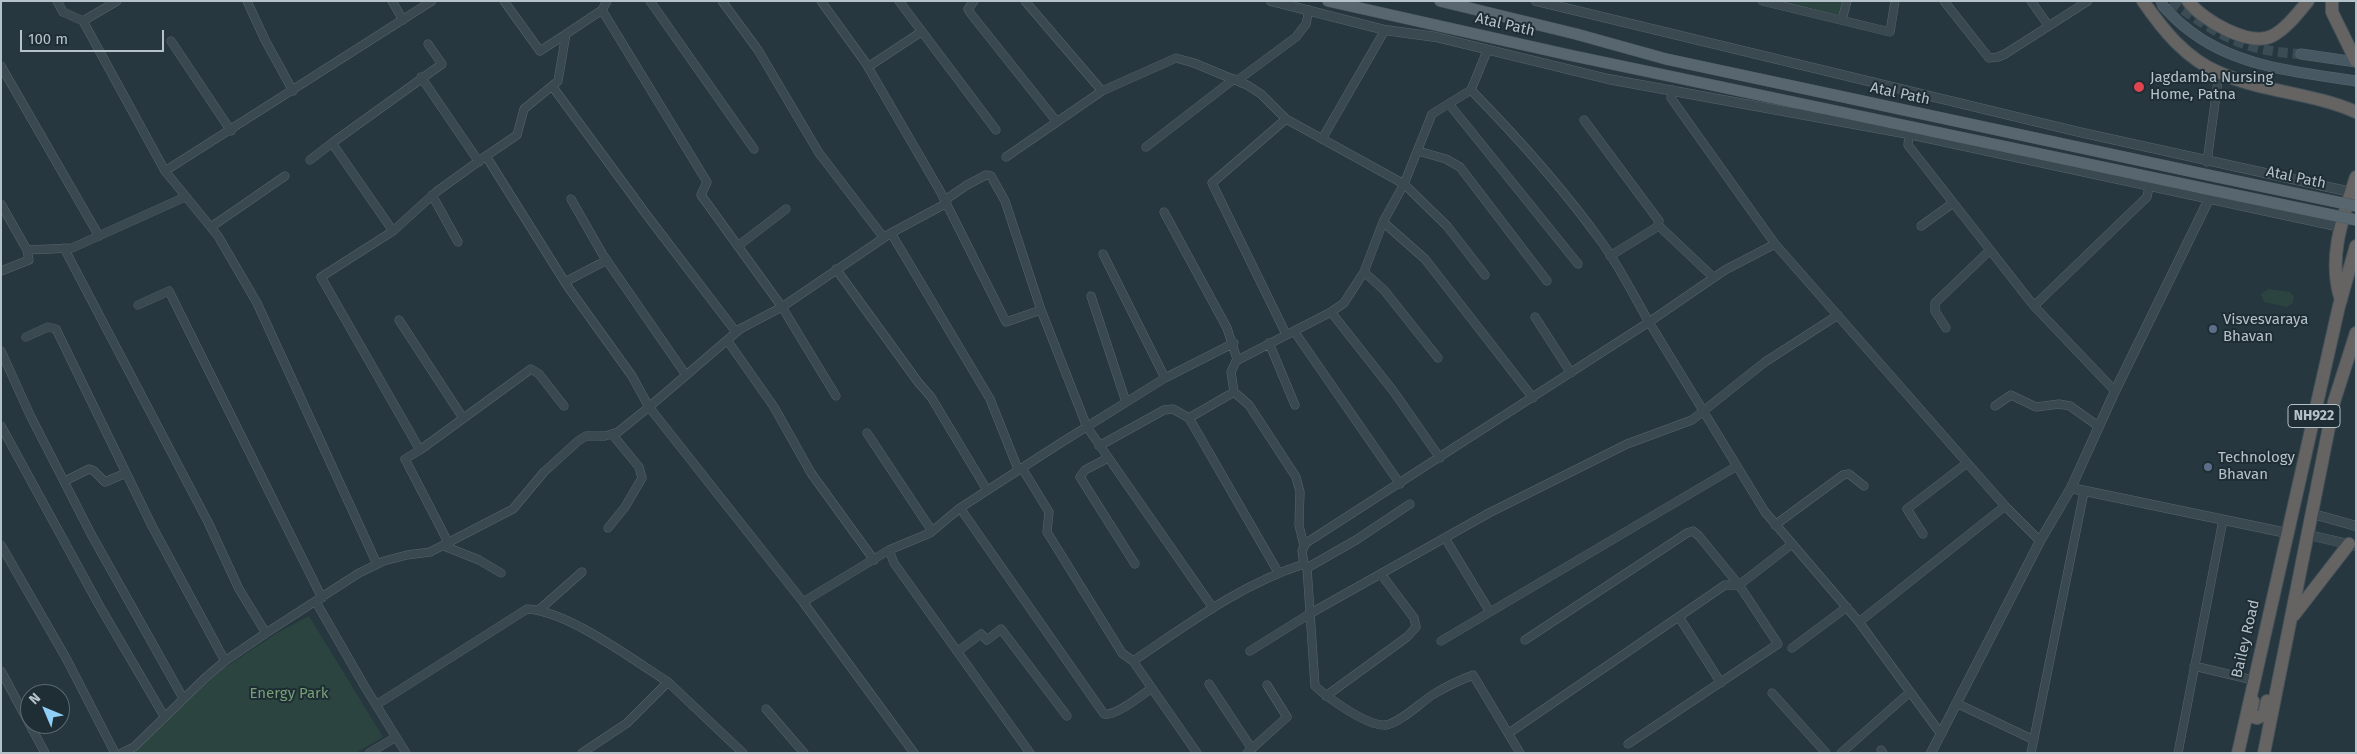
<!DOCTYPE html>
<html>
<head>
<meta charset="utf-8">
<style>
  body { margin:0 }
  #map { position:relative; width:2357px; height:754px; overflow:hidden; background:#26373f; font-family:"Fira Sans",sans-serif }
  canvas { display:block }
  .frame { position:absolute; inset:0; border:2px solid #b6c2ca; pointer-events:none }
  .north { position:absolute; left:20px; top:684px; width:50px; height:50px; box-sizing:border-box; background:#1f2d34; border:1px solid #5b6970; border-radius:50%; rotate:315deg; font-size:14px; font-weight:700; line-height:20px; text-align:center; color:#b6c2ca }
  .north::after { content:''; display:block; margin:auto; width:18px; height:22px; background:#90cff5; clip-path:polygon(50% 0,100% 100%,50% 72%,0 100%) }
  .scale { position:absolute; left:20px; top:30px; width:144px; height:22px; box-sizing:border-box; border:2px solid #b6c2ca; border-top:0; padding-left:6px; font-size:15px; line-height:18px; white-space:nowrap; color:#b6c2ca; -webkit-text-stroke:4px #1f2d34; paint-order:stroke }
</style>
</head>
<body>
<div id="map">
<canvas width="2357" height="754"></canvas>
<div class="frame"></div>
<div class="north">N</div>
<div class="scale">100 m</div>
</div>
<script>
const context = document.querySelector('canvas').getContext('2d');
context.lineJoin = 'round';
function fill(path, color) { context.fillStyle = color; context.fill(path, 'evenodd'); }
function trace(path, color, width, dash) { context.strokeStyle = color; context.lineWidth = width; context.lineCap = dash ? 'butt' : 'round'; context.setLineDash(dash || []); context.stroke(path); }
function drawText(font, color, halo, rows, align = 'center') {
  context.font = font + ' "Fira Sans",sans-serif'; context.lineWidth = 4; context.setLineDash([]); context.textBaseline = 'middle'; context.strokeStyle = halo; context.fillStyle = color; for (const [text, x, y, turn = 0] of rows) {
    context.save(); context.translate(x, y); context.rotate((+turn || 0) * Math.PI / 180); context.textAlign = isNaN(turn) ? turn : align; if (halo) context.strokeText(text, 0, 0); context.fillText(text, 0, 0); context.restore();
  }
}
const green = new Path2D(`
  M 1782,1 L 1843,1 L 1840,15 Z
  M 2268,289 L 2290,292 L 2294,297 L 2293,303 L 2287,307 L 2264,302 L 2261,294 Z
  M 309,616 L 383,737 L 356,753 L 128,753 L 223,669 L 277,633 Z`);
const secondaryTunnel = new Path2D(`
  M 2171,1 C 2216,34 2243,51 2301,54`);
const minor = new Path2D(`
  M 57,1 L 63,12 L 83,21 L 165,171 L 218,236 L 257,303 L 377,564
  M 247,1 L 265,40 L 293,91
  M 392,1 L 403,20
  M 504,1 L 540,51 L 566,34
  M 650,1 L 754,149
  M 722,1 L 758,50 L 819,153 L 884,238
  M 821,1 L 865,62 L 940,191 L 1006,322 L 1041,310 L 1087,427 L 1213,608
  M 899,1 L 996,130
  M 974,1 L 968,9 L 971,14 L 1057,122
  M 1025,1 L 1102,91
  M 1762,1 L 1890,32 L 1895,1
  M 1944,1 L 1989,58 L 1998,57 L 2005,54 L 2088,1
  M 2031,1 L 2048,25
  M 602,10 L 707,182 L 701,195 L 782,307 L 836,396
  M 1842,20 L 1847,1
  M 83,21 L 117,1
  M 171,41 L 231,131
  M 1,66 L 99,236
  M 868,67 L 921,32
  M 421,77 L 479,162
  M 1238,80 L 1296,37 L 1306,24 L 1309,10
  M 552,86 L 649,218 L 736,332
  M 1673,90 L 1671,98 L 1775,244
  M 1449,104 L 1578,264
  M 1286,119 L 1212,183 L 1286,334
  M 1584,120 L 1659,221 L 1657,227 L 1610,256
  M 1909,134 L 1908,145 L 2034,306
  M 1322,139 L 1385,30
  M 1146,147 L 1234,79
  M 1418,151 L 1446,159 L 1460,167 L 1547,281
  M 486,156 L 436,192 L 393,231 L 321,277 L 420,450 L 531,369 L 539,374 L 564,406
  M 1006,157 L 1102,91 L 1176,58 L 1194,63 L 1247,85 L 1261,94 L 1286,119 L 1404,184 L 1447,226 L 1485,275
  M 310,160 L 332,143
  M 2207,162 L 2219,73
  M 165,171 L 432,1
  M 432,195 L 458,242
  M 571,199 L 603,255 L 686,375
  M 945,200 L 967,185 L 986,175 L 991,176 L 1005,201 L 1041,310
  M 1,204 L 27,250
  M 1164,212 L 1227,328 L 1237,359 L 1231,372 L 1234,392 L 1189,418
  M 1383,222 L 1425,259 L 1533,398
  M 1658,225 L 1714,278
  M 1921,226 L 1953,203
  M 211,227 L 285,176
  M 393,231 L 332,143 L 442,64 L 428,44
  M 891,233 L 990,399 L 1018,469
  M 738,246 L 786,209
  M 64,248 L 208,522 L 239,589 L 266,633
  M 1103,254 L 1165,378
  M 836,269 L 918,382 L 931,397 L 987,490
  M 1,271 L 29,260 L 27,250 L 72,248 L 185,197
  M 1364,272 L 1384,290 L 1438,358
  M 565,282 L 607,260
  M 1091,296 L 1126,402
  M 138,305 L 169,291 L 322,598
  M 1331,312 L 1394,392 L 1440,458
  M 1535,317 L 1571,373
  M 399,320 L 463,418
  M 1946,328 L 1935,311 L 1935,303 L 1990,250
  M 1294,331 L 1400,484
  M 26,337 L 48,327 L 56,329 L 152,526 L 225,661
  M 727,340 L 774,407 L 811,473 L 874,560
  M 1269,343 L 1295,405
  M 1,351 L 30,415 L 91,534 L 183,698
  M 1236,361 L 1331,312 L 1344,303 L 1364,272 L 1383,222 L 1404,184 L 1432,114 L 1471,90 L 1487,51
  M 2115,391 L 2034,306 L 2147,197 L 2149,187
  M 1234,392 L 1249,405 L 1296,477 L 1300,492 L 1299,525 L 1304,546
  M 1995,406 L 2011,395 L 2036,407 L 2059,404 L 2070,406 L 2098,426
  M 1,426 L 99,605 L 164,716
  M 867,433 L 930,528 L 930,533
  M 1099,446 L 1164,410 L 1173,409 L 1189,418 L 1278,572
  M 420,450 L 405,459 L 449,544
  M 1108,458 L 1085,470 L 1080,477 L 1135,564
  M 1022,468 L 1049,512 L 1047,532 L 1122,653 L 1133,661
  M 65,481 L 89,469 L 94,471 L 105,482 L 126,473
  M 960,508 L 1104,714 C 1115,717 1142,695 1152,688
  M 1775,525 L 1843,475 L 1849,474 L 1864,486
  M 608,528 L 625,507 L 642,478 L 639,467 L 612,434
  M 1923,534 L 1907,509 L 1967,463
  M 1445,538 L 1490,612
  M 1,545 L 66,658 L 115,753
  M 444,546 L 479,560 L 501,573
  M 889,550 L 894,563 L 1030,753
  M 1304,564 L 1307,568 L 1315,686 C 1328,698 1368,727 1386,725 C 1400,723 1421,702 1434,694 C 1447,686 1460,680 1473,675 L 1520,753
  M 1307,568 L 1356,540 L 1410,504
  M 316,602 L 365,687 L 406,753
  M 803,602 L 889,550 L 930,533 L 960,508 L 1059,444 L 1165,378 L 1234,343
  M 540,609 L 582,572
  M 1679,617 L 1721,683
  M 1859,622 L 2005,506
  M 1525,640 L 1687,533 L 1693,531 L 1699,536 L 1739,585 L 1778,644 L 1628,744
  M 1441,641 L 1737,466
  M 1792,648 L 1847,607
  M 958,651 L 981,634 L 987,640 L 1001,629 L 1067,716
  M 1250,651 L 1311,613 L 1489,513 L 1627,444 L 1692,420 L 1765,362 L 1838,315
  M 2194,666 L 2253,680
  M 1,671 L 45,753
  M 1209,684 L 1252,749
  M 1772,693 L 1826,753
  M 1326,696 L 1407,637 L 1416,627 L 1414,618 L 1381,574
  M 1956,703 L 2034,740
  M 376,705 L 527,609 C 568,611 632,659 668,682
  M 766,709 L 804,753
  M 1509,733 L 1725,585 L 1739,585 L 1792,544
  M 1941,734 L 1859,622 L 1765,512 L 1649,322 L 1725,270 L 1775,244 L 2005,506 L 2040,541
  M 1881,750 L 1883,753
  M 122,753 L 134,747 L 204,679 L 225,661 L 266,633 L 359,573 L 384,561 L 407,555 L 430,552 L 513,509 L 544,472 L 578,441 L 586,436 L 605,436 L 618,432 L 649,407 L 632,376 L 568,287 L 486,156 L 517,135 L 524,109 L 558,81 L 566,34 L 602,10 L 607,1
  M 369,753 L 396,737
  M 582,753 L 627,723 L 668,682 L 743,753
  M 914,753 L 803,602 L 649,407 L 740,329 L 782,307 L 891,233 L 947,203
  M 1197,753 L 1133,661 C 1187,625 1241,584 1304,564 L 1302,551 L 1306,543 L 1649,322 C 1634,296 1620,268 1603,244 C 1563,188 1519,139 1471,90
  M 1247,753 L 1287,717 L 1267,685
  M 1841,753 L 1910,692
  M 2031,753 L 2084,492
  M 2178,753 L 2223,520`);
const tertiary = new Path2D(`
  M 1271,1 L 1385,30 L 1436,37 L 1608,79 L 1909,134 L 2341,227
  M 1536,1 L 2079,132 L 2351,192
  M 2071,488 L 2287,533
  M 2313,514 L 2356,526
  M 2309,535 L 2356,546
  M 1931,753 L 2040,541 L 2071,488 L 2115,391 L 2209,199`);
const secondary = new Path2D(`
  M 2161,1 L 2163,6 C 2170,13 2177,21 2185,27 C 2233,67 2297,72 2356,81
  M 2301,54 L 2356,62`);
const primary = new Path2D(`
  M 1328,1 L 1569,55 L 2202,188
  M 1440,1 L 1576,34 L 1666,59 L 2208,175`);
const trunk = new Path2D(`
  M 2143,1 C 2163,30 2186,59 2220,73 C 2263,92 2313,93 2356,112
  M 2188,1 C 2202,20 2249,47 2272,36 C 2286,29 2298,13 2308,1
  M 2332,1 L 2332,12 L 2356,61
  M 2341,300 C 2327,258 2343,217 2356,177
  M 2294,615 L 2349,544
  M 2253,701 L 2251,711 L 2253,717 L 2257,718 L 2264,715 L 2267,701
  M 2238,753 L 2339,306 L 2356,246
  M 2264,753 L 2334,402 L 2356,333`);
const primaryBridge = new Path2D(`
  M 2208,175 L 2356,206
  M 2202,188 L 2356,220`);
const markers = [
  [2139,87,6,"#e0444e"],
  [2213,329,5,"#5c6f8a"],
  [2208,467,5,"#5c6f8a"]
];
const shields = [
  [2314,416,52]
];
const shieldNames = [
  ["NH922",2314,416]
];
const streetNames = [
  ["Atal Path",1505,25,13],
  ["Atal Path",1900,94,12],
  ["Atal Path",2296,178,12],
  ["Bailey Road",2246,639,-77]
];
const poiNames = [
  ["Jagdamba Nursing",2150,78],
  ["Home, Patna",2150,95],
  ["Visvesvaraya",2223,320],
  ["Bhavan",2223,337],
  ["Technology",2218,458],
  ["Bhavan",2218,475]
];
const parkNames = [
  ["Energy Park",289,694]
];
fill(green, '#2b443f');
trace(secondaryTunnel, '#3c4c54', 10, [10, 5]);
trace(minor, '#58656d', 9);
trace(tertiary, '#58656d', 10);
trace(secondary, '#58656d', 11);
trace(primary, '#46545b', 12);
trace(trunk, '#45525a', 14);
trace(minor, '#3a484f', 8);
trace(tertiary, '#3a484f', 9);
trace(secondary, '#485862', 10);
trace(primary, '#58676f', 11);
trace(trunk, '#666463', 12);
trace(primaryBridge, '#46545b', 12, []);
trace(primaryBridge, '#58676f', 11);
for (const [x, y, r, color] of markers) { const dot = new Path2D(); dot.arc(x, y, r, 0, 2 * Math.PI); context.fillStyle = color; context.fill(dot); trace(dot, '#1f2d34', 2); }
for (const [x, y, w] of shields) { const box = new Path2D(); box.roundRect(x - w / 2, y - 11.5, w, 23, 4); context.fillStyle = '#1f2d34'; context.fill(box); trace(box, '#b6c2ca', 1); }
drawText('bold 14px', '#b6c2ca', null, shieldNames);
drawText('15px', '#b6c2ca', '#1f2d34', streetNames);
drawText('15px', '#b6c2ca', '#1f2d34', poiNames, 'left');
drawText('15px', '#769f75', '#1f2d34', parkNames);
</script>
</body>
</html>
